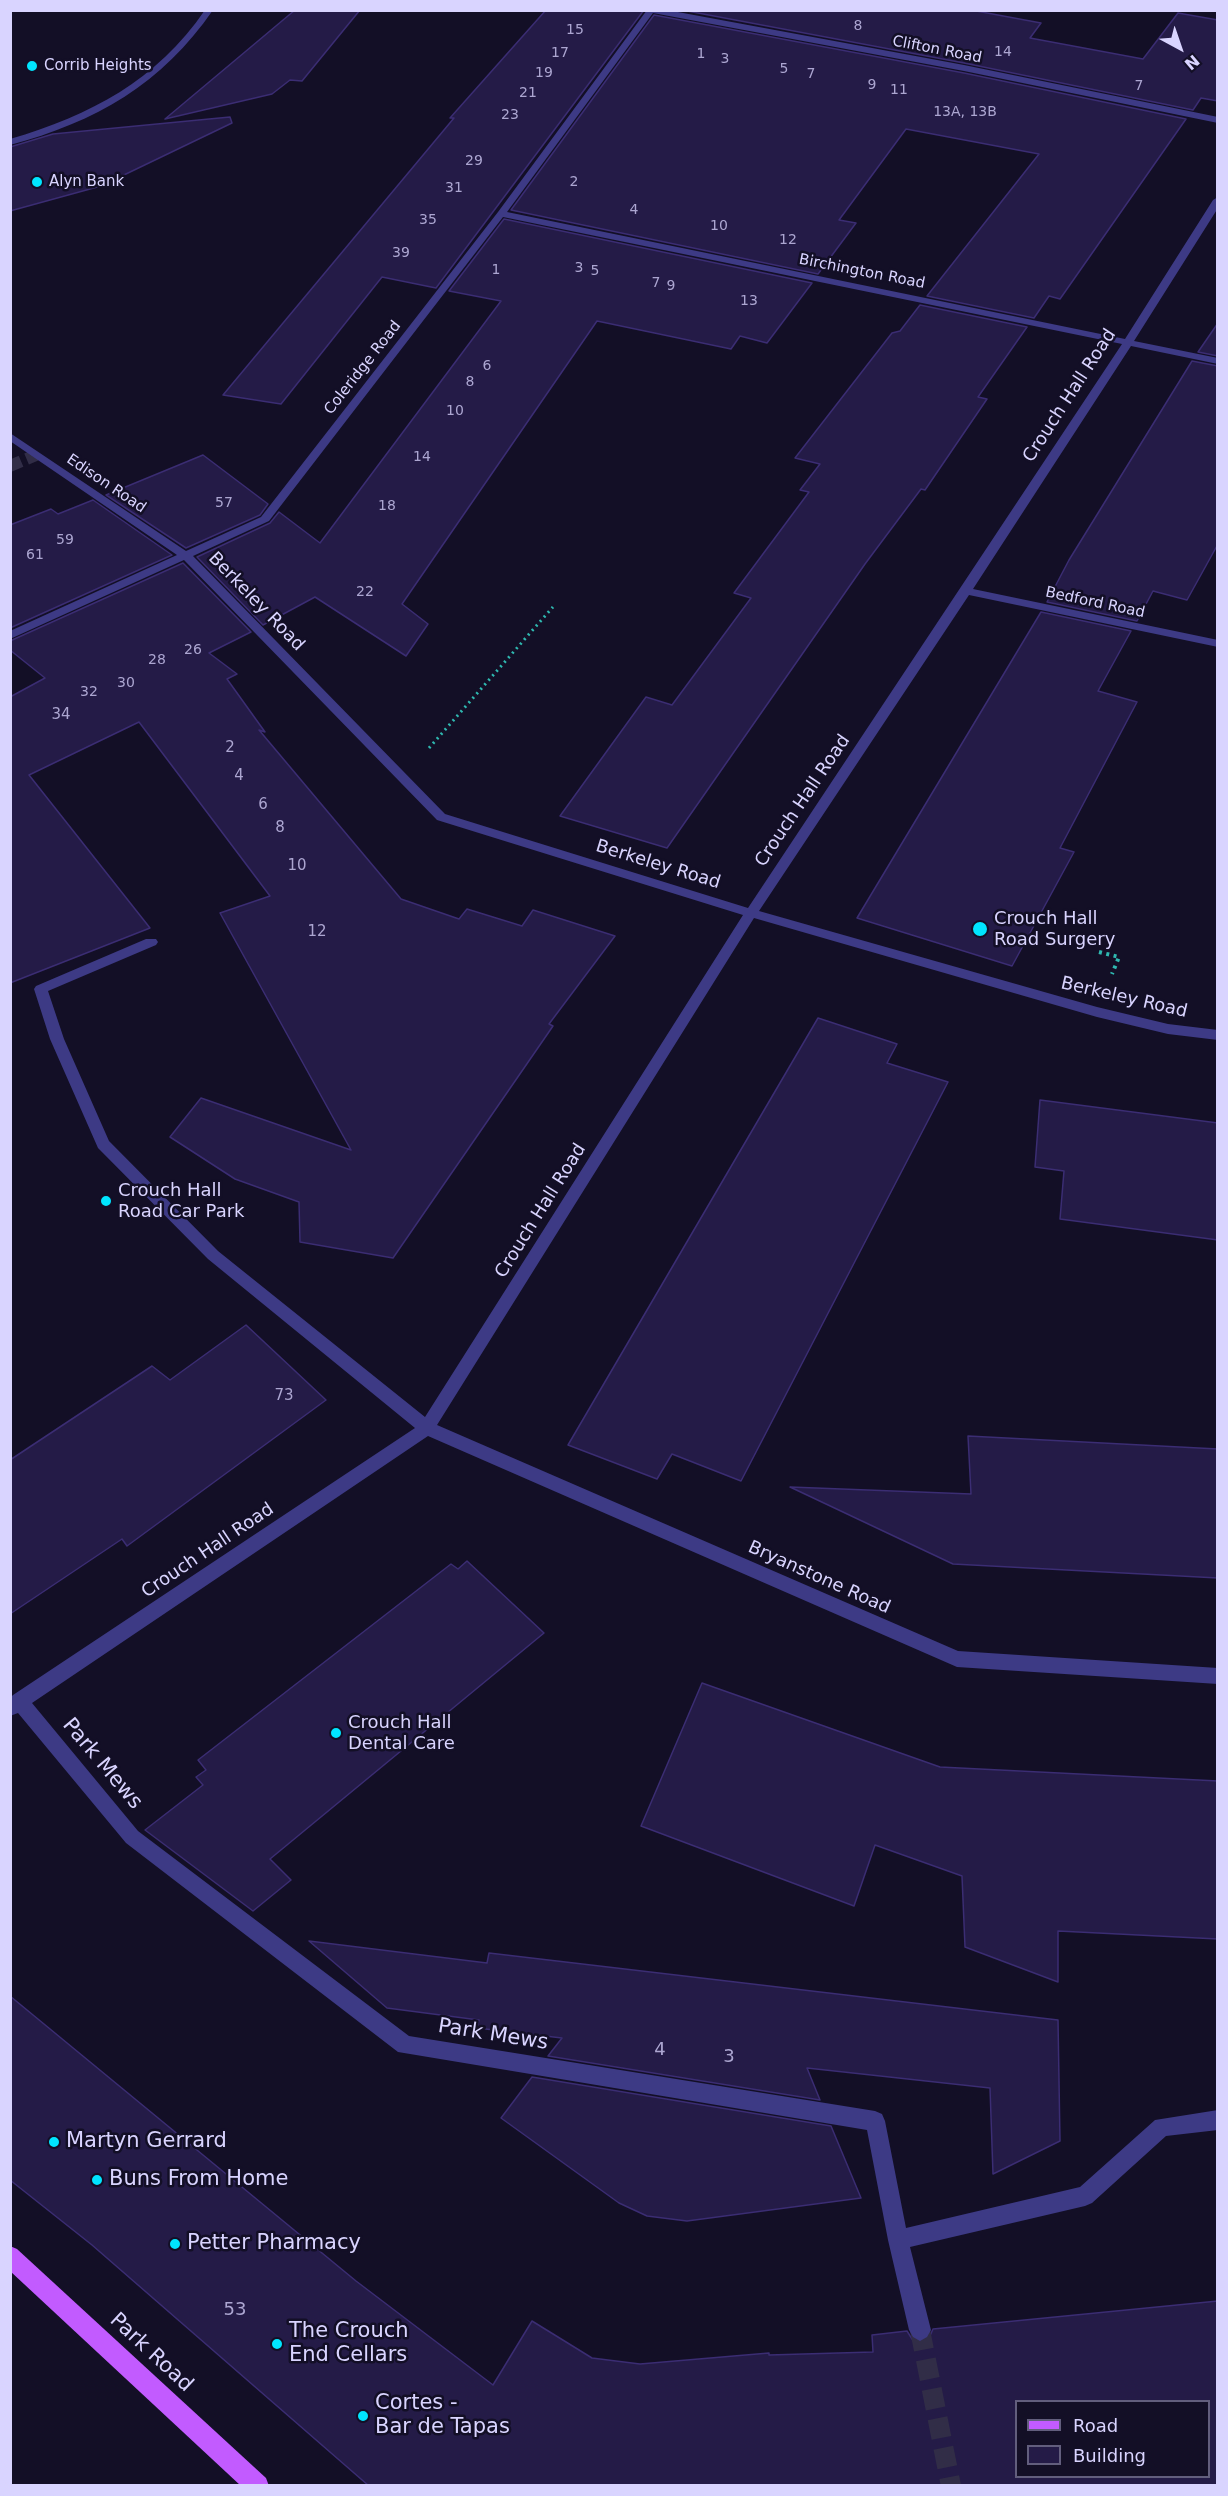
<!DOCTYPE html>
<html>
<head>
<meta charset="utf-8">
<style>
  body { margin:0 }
  #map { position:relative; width:1228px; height:2496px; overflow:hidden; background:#130f26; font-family:"DejaVu Sans",sans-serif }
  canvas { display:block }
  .frame { position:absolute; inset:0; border:12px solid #d9d4ff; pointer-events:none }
  .legend { position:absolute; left:1015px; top:2400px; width:195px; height:78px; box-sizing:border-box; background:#130f26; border:2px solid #625e7d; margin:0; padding:8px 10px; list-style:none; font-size:18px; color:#d9d4ff }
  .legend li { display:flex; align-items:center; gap:12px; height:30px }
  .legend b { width:30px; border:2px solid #625e7d }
  .north { position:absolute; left:1150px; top:18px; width:60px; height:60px; -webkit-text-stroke:4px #130f26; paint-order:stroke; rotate:140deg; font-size:16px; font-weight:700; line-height:24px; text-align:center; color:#d9d4ff }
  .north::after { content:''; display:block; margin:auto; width:21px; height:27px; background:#d9d4ff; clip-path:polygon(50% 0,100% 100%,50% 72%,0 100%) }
</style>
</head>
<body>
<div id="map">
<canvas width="1228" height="2496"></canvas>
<div class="frame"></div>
<ul class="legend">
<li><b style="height:8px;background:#c25bff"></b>Road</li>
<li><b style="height:16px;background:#241b47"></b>Building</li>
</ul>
<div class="north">N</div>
</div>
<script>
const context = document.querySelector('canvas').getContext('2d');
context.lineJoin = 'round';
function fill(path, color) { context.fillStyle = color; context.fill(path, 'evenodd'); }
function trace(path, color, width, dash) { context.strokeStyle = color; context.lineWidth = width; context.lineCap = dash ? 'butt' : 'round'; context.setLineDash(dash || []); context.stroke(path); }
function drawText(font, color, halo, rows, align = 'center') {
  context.font = font + ' "DejaVu Sans",sans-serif'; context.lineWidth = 5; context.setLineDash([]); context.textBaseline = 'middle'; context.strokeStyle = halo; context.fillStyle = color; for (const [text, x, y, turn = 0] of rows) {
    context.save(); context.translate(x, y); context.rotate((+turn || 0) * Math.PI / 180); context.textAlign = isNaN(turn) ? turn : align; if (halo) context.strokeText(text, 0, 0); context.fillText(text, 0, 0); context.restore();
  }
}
const building = new Path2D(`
  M 295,10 L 360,10 L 302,81 L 290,80 L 272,94 L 165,119 Z
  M 546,10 L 644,10 L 436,288 L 382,277 L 281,404 L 223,395 L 454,118 L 450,118 Z
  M 682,10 L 971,10 L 1041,23 L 1030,38 L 1143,59 L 1178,13 L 1218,20 L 1218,101 L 1201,98 L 1193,110 L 964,63 Z
  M 654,15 L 964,73 L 1186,119 L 1060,299 L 1049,296 L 1034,318 L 927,296 L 1039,154 L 906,129 L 839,220 L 856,223 L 818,274 L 511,210 Z
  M 230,117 L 232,123 L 101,186 L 10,211 L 10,147 L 53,134 Z
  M 504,219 L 812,283 L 767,343 L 740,336 L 731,349 L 597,321 L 402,604 L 428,624 L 406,656 L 315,597 L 263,625 L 197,557 L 270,523 L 279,512 L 320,543 L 501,301 L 449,291 Z
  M 920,305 L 1027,327 L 978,397 L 987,399 L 925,490 L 921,489 L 865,564 L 667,848 L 560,816 L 646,697 L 672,705 L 751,598 L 734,593 L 809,492 L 800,490 L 820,464 L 795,458 L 892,333 L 900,331 Z
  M 1218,323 L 1218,356 L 1198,352 Z
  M 1192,361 L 1218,366 L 1218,544 L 1187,600 L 1153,591 L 1137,621 L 1047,602 L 1069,560 Z
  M 203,455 L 268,504 L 260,515 L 186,548 L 106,495 Z
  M 93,500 L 172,555 L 10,628 L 10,525 L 51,509 L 58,514 Z
  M 183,563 L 251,632 L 209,653 L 237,674 L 227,679 L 265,732 L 259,730 L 401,899 L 459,919 L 467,909 L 522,926 L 533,910 L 615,936 L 549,1024 L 553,1026 L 393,1258 L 300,1242 L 299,1202 L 235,1179 L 170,1137 L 201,1098 L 351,1150 L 220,913 L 270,896 L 139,722 L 29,775 L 150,928 L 10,983 L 10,697 L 45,678 L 10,650 L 10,641 Z
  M 1041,612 L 1131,631 L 1098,691 L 1137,702 L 1060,848 L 1074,852 L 1012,966 L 857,918 Z
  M 818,1018 L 897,1044 L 887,1063 L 948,1082 L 741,1481 L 672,1454 L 657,1479 L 568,1445 Z
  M 1040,1100 L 1218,1123 L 1218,1240 L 1060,1219 L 1064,1171 L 1035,1167 Z
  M 246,1325 L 326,1400 L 127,1546 L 122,1539 L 10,1614 L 10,1460 L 152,1366 L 170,1380 Z
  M 968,1436 L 1218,1449 L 1218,1578 L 953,1564 L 790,1487 L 971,1494 Z
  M 467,1561 L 544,1633 L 270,1859 L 291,1880 L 253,1911 L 145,1830 L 203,1785 L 196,1777 L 206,1770 L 198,1760 L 451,1564 L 458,1569 Z
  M 702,1683 L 940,1767 L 1218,1781 L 1218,1939 L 1058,1931 L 1058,1982 L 965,1947 L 962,1876 L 875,1845 L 854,1906 L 641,1826 Z
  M 309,1941 L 487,1963 L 489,1953 L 1058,2020 L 1060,2141 L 993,2174 L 990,2088 L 807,2068 L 820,2100 L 548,2056 L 562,2038 L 477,2028 L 479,2020 L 387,2008 Z
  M 10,1996 L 356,2281 L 493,2385 L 532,2321 L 592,2358 L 640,2364 L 769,2353 L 769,2355 L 873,2352 L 872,2335 L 907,2331 L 912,2339 L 921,2343 L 929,2338 L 933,2329 L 1218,2301 L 1218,2486 L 369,2486 L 92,2245 L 10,2180 ZM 1017,2402 L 1209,2402 L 1209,2476 L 1017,2476 Z
  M 532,2077 L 831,2126 L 861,2198 L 687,2221 L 647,2216 L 619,2203 L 501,2118 Z`);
const minorTunnelFar1 = new Path2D(`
  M 10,466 L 36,455`);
const minorTunnel = new Path2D(`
  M 920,2330 L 951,2486`);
const pathFar1 = new Path2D(`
  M 429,748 L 553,607`);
const path = new Path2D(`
  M 1099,952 L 1119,957 L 1112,974`);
const minor = new Path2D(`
  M 205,10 L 213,10 C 162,84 96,122 10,145 L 10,139 C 91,115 156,81 205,10 Z
  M 647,10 L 667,10 L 964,65 L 1218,117 L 1218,123 L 964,71 L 653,13 L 507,212 L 1125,339 L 1213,200 L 1218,197 L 1218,208 L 1134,341 L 1218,358 L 1218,364 L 1131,346 L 973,589 L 1218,640 L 1218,647 L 969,595 L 759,911 L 1097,1007 L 1168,1024 L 1218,1030 L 1218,1040 L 1168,1034 L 1097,1017 L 754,918 L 437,1425 L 958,1651 L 1218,1668 L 1218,1684 L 957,1667 L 428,1436 L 32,1703 L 138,1831 L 409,2036 L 875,2111 L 882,2114 L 885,2121 L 906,2228 L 1080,2187 L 1155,2120 L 1218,2110 L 1218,2130 L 1166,2136 L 1092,2203 L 1085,2206 L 910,2247 L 931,2330 L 927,2337 L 920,2341 L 913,2337 L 909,2330 L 888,2240 L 867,2130 L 398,2052 L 126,1843 L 18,1713 L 10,1716 L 10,1698 L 13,1695 L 415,1428 L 208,1259 L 98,1148 L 50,1039 L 34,989 L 36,986 L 146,939 L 156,939 L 158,942 L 156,945 L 48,991 L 64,1039 L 109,1141 L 218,1251 L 425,1417 L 743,915 L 437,820 L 184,560 L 10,639 L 10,631 L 177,555 L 10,441 L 10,433 L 186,551 L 261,517 L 498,212 ZM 503,217 L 1122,344 L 748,908 L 445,814 L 193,556 L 269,521 Z`);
const major = new Path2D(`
  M 10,2246 L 17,2249 L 266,2478 L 269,2486 L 241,2486 L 10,2271 Z`);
const markers = [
  [32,66,6,"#00e5ff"],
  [37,182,6,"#00e5ff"],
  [980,929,8,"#00e5ff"],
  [106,1201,6,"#00e5ff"],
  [336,1733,6,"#00e5ff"],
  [54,2142,6,"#00e5ff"],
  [97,2180,6,"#00e5ff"],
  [175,2244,6,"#00e5ff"],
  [277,2344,6,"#00e5ff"],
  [363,2416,6,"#00e5ff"]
];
const farNumbernames = [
  ["8",858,26],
  ["15",575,30],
  ["14",1003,52],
  ["17",560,53],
  ["1",701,54],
  ["3",725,59],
  ["5",784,69],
  ["19",544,73],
  ["7",811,74],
  ["9",872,85],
  ["7",1139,86],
  ["11",899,90],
  ["21",528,93],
  ["13A, 13B",965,112],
  ["23",510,115],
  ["29",474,161],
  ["2",574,182],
  ["31",454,188],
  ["4",634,210],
  ["35",428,220],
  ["10",719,226],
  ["12",788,240],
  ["39",401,253],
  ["3",579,268],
  ["1",496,270],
  ["5",595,271],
  ["7",656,283],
  ["9",671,286],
  ["13",749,301],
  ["6",487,366],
  ["8",470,382],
  ["10",455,411],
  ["14",422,457],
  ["57",224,503],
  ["18",387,506],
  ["59",65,540],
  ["61",35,555],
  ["22",365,592],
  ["26",193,650],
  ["28",157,660],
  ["30",126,683],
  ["32",89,692]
];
const farStreetnames = [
  ["Clifton Road",937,50,11],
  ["Birchington Road",862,272,11],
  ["Coleridge Road",363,368,-52],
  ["Edison Road",106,484,34],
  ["Bedford Road",1095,603,12]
];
const farPoinames = [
  ["Corrib Heights",44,66],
  ["Alyn Bank",49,182]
];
const numberNames = [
  ["34",61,715],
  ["2",230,748],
  ["4",239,776],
  ["6",263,805],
  ["8",280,828],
  ["10",297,866],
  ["12",317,932],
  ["73",284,1396]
];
const streetNames = [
  ["Crouch Hall Road",1070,396,-57],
  ["Berkeley Road",256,602,46],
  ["Crouch Hall Road",803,801,-56],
  ["Berkeley Road",658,865,17],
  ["Berkeley Road",1124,998,13],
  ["Crouch Hall Road",541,1211,-58],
  ["Crouch Hall Road",208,1551,-34],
  ["Bryanstone Road",819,1578,24]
];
const poiNames = [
  ["Crouch Hall",994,919],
  ["Road Surgery",994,940],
  ["Crouch Hall",118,1191],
  ["Road Car Park",118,1212],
  ["Crouch Hall",348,1723],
  ["Dental Care",348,1744]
];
const nearNumbernames = [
  ["4",660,2050],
  ["3",729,2057],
  ["53",235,2310]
];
const nearStreetnames = [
  ["Park Mews",102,1764,50],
  ["Park Mews",493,2035,9],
  ["Park Road",151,2353,43]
];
const nearPoinames = [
  ["Martyn Gerrard",66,2142],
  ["Buns From Home",109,2180],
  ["Petter Pharmacy",187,2244],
  ["The Crouch",289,2332],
  ["End Cellars",289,2356],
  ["Cortes -",375,2404],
  ["Bar de Tapas",375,2428]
];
fill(building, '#241b47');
trace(building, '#3b2d73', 1.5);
trace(minorTunnelFar1, '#312d47', 12, [12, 6]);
trace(minorTunnel, '#312d47', 20, [20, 10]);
trace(pathFar1, '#2fb8b0', 3, [2, 4]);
trace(path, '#2fb8b0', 4, [3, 4.5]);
fill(minor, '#3d3a85');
fill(major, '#c25bff');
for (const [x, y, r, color] of markers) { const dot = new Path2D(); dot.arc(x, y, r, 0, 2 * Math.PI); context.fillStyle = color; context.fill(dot); trace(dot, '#130f26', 2); }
drawText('14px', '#aca6d1', null, farNumbernames);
drawText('15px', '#d9d4ff', '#130f26', farStreetnames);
drawText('15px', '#d9d4ff', '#130f26', farPoinames, 'left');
drawText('15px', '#aca6d1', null, numberNames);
drawText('18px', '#d9d4ff', '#130f26', streetNames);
drawText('18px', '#d9d4ff', '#130f26', poiNames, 'left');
drawText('18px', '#aca6d1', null, nearNumbernames);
drawText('21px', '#d9d4ff', '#130f26', nearStreetnames);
drawText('21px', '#d9d4ff', '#130f26', nearPoinames, 'left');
</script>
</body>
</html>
